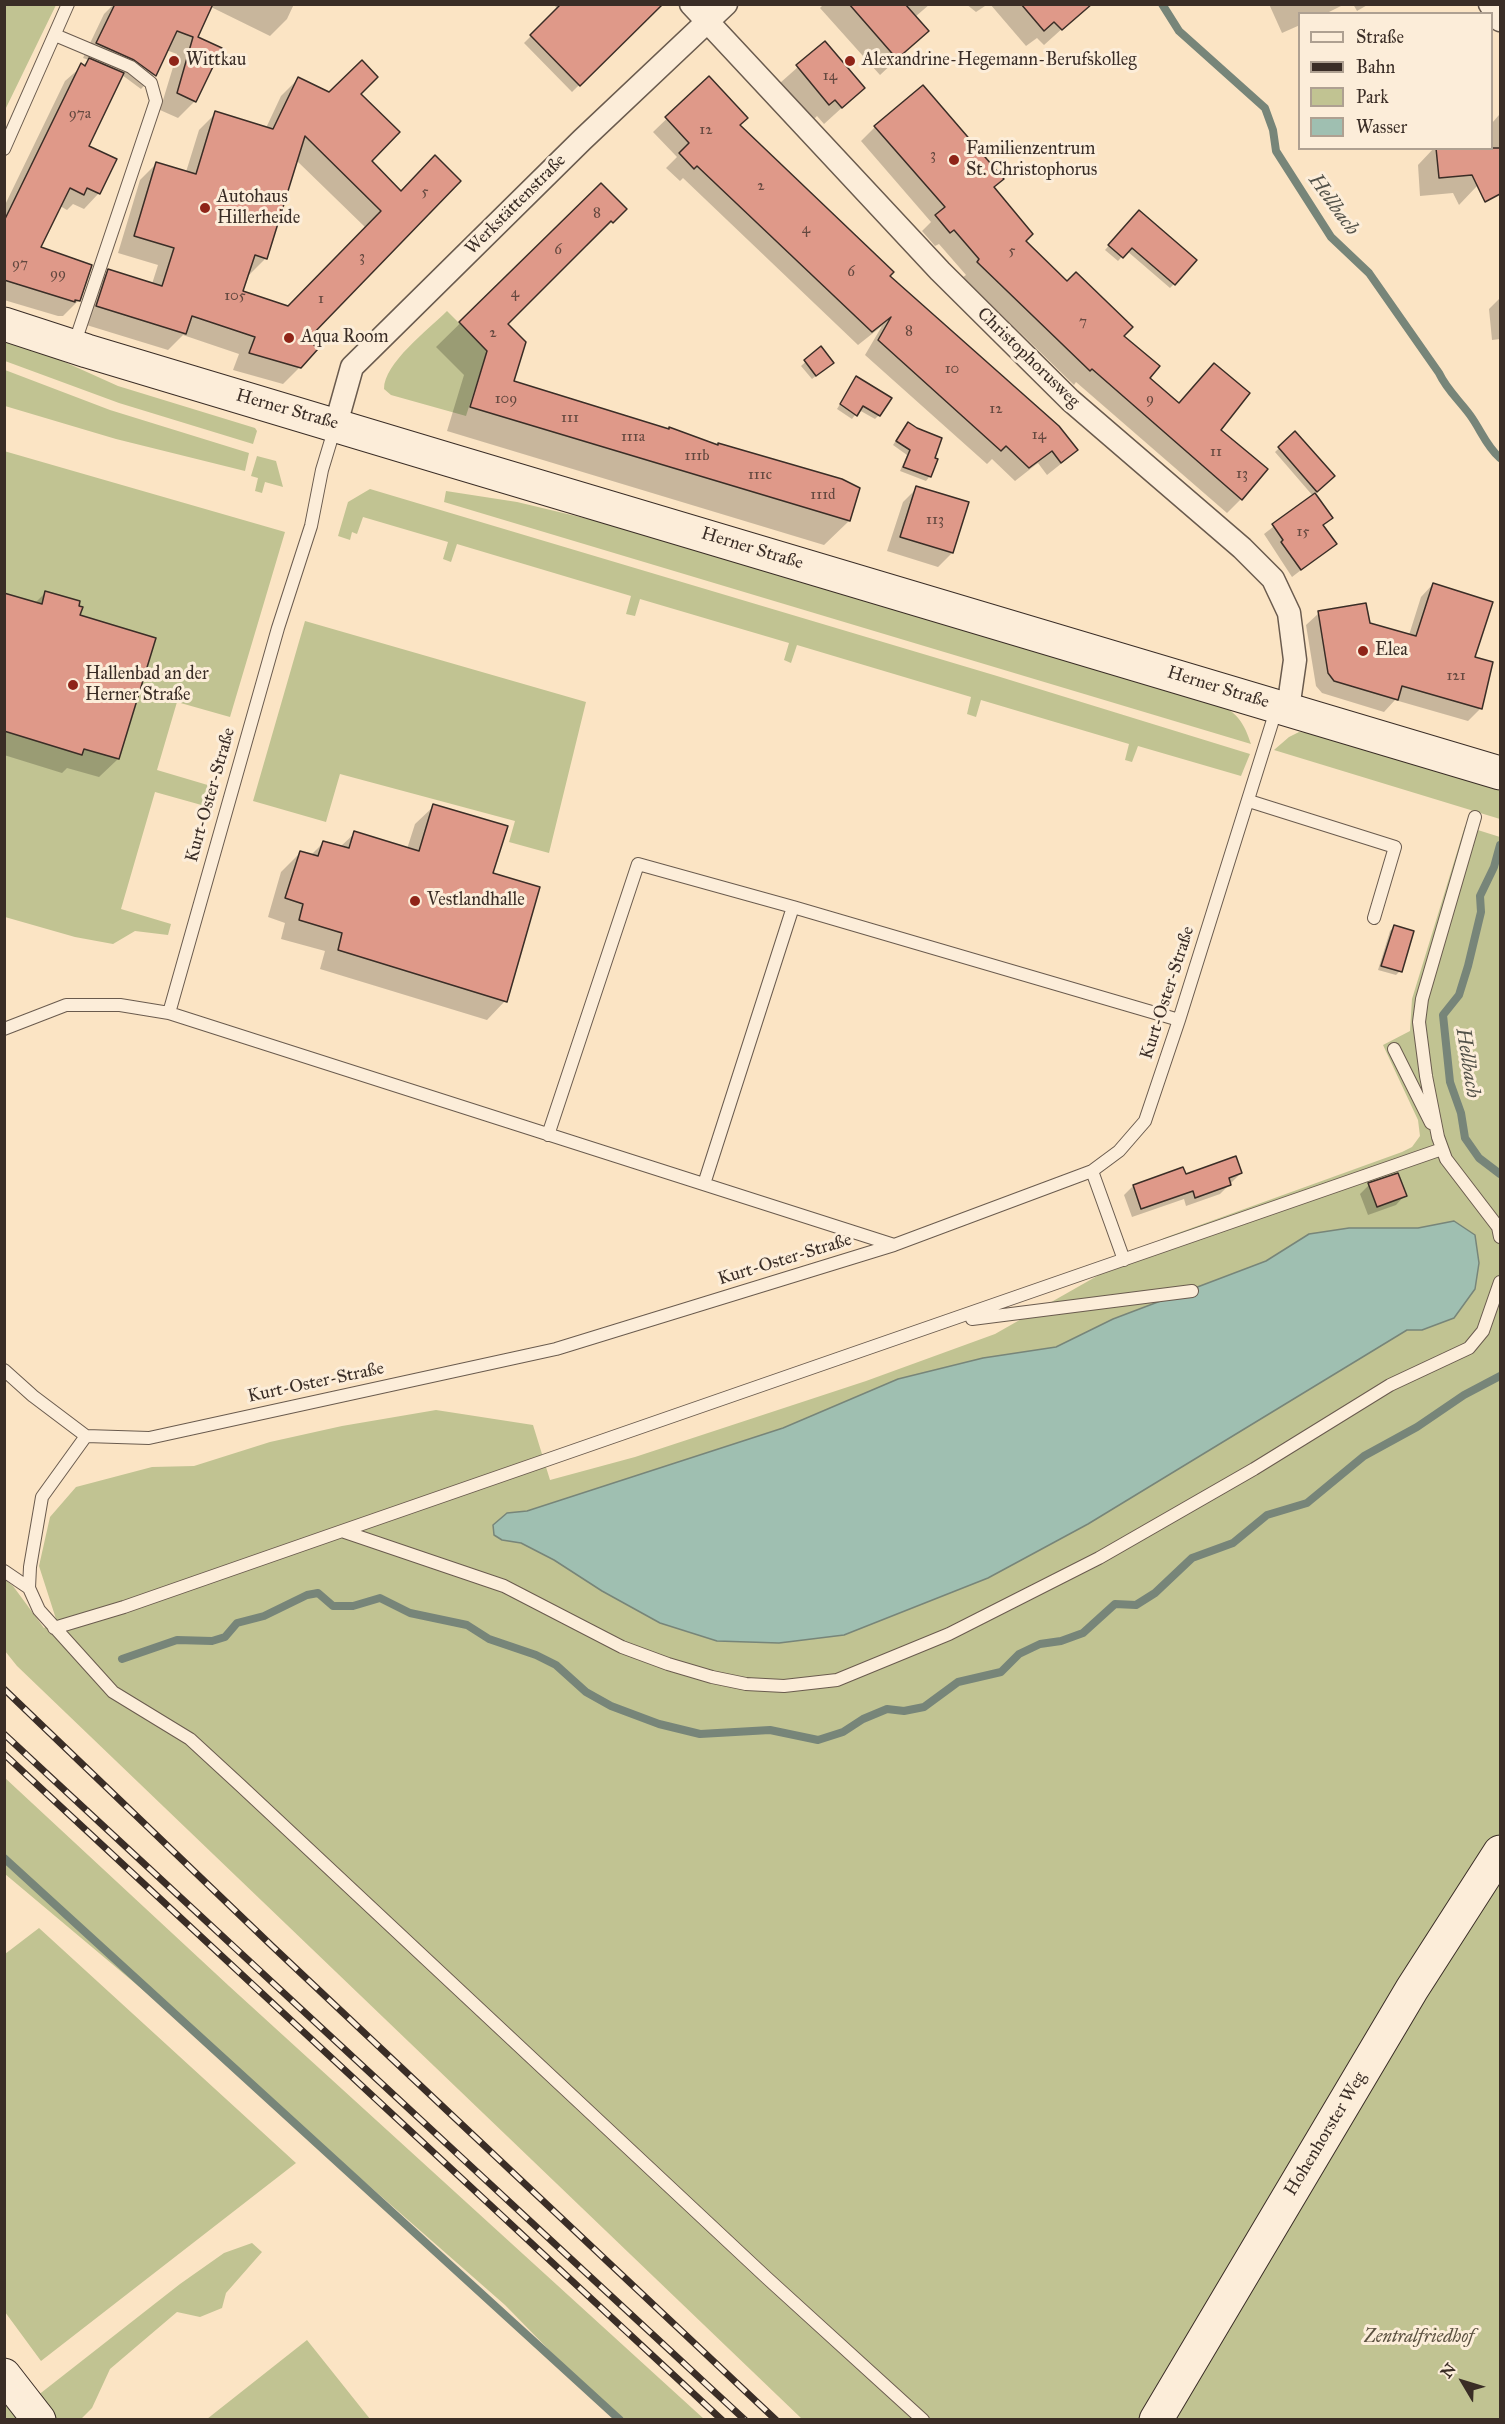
<!DOCTYPE html>
<html>
<head>
<meta charset="utf-8">
<style>
  body { margin:0 }
  #map { position:relative; width:1505px; height:2424px; overflow:hidden; background:#fbe4c4; font-family:"IM FELL Great Primer",serif }
  canvas { display:block }
  .frame { position:absolute; inset:0; border:6px solid #3a2d26; pointer-events:none }
  .legend { position:absolute; left:1298px; top:12px; width:195px; height:138px; box-sizing:border-box; background:#fcedd9; border:2px solid #aea091; margin:0; padding:8px 10px; list-style:none; font-size:18px; color:#3a2d26 }
  .legend li { display:flex; align-items:center; gap:12px; height:30px }
  .legend b { width:30px; border:2px solid #aea091 }
  .north { position:absolute; left:1433px; top:2352px; width:60px; height:60px; -webkit-text-stroke:4px #fcedd9; paint-order:stroke; rotate:308deg; font-size:16px; font-weight:700; line-height:24px; text-align:center; color:#3a2d26 }
  .north::after { content:''; display:block; margin:auto; width:21px; height:27px; background:#3a2d26; clip-path:polygon(50% 0,100% 100%,50% 72%,0 100%) }
</style>
</head>
<body>
<div id="map">
<canvas width="1505" height="2424"></canvas>
<div class="frame"></div>
<ul class="legend">
<li><b style="height:8px;background:#fcedd9"></b>Straße</li>
<li><b style="height:8px;background:#3a2d26"></b>Bahn</li>
<li><b style="height:16px;background:#c1c392"></b>Park</li>
<li><b style="height:16px;background:#9fbfb1"></b>Wasser</li>
</ul>
<div class="north">N</div>
</div>
<script>
const context = document.querySelector('canvas').getContext('2d');
context.lineJoin = 'round';
function fill(path, color) { context.fillStyle = color; context.fill(path, 'evenodd'); }
function trace(path, color, width, dash) { context.strokeStyle = color; context.lineWidth = width; context.lineCap = dash ? 'butt' : 'round'; context.setLineDash(dash || []); context.stroke(path); }
function drawText(font, color, halo, rows, align = 'center') {
  context.font = font + ' "IM FELL Great Primer",serif'; context.lineWidth = 6; context.setLineDash([]); context.textBaseline = 'middle'; context.strokeStyle = halo; context.fillStyle = color; for (const [text, x, y, turn = 0] of rows) {
    context.save(); context.translate(x, y); context.rotate((+turn || 0) * Math.PI / 180); context.textAlign = isNaN(turn) ? turn : align; if (halo) context.strokeText(text, 0, 0); context.fillText(text, 0, 0); context.restore();
  }
}
const green = new Path2D(`
  M 5,4 L 56,5 L 5,110 L 4,5 Z
  M 447,311 L 487,351 L 466,416 L 391,395 L 384,389 C 384,363 428,330 447,311 Z
  M 4,338 L 38,350 L 118,386 L 255,428 L 257,431 L 253,444 L 119,403 L 5,361 Z
  M 5,370 L 110,410 L 249,453 L 245,471 L 116,439 L 5,406 Z
  M 4,451 L 285,532 L 230,717 L 177,702 L 157,770 L 211,786 L 205,806 L 155,792 L 121,909 L 171,924 L 168,935 L 135,931 L 113,944 L 75,937 L 5,917 Z
  M 257,456 L 276,461 L 283,487 L 265,482 L 262,493 L 255,491 L 258,478 L 251,476 Z
  M 370,489 L 997,676 L 1250,754 L 1241,776 L 1138,746 L 1132,762 L 1125,760 L 1129,744 L 981,700 L 976,717 L 967,714 L 971,697 L 797,645 L 791,663 L 784,660 L 789,643 L 640,599 L 635,616 L 626,614 L 631,596 L 457,544 L 451,562 L 443,559 L 448,542 L 363,517 L 357,534 L 352,532 L 350,540 L 338,536 L 348,502 Z
  M 446,491 L 517,502 L 601,522 L 1222,706 C 1239,714 1245,726 1251,744 L 444,502 Z
  M 305,621 L 586,702 L 549,853 L 509,842 L 515,821 L 340,774 L 326,822 L 253,801 Z
  M 1299,732 L 1313,733 L 1500,789 L 1500,819 L 1274,750 L 1289,737 Z
  M 1465,826 L 1500,837 L 1500,2419 L 802,2419 L 17,1666 L 5,1651 L 4,1579 L 13,1586 L 44,1628 L 56,1619 L 39,1566 L 50,1517 L 76,1487 L 152,1467 L 194,1466 L 270,1442 L 342,1426 L 436,1410 L 533,1425 L 550,1480 L 635,1457 L 866,1381 L 995,1334 L 1164,1238 L 1402,1152 L 1412,1147 L 1420,1136 L 1418,1120 L 1383,1045 L 1410,1031 L 1412,999 Z
  M 4,1777 L 229,1986 L 704,2419 L 614,2419 L 600,2402 L 505,2305 L 212,2048 L 5,1874 Z
  M 39,1928 L 296,2163 L 41,2361 L 5,2312 L 5,1954 Z
  M 252,2243 L 262,2252 L 226,2293 L 222,2308 L 200,2317 L 177,2312 L 110,2369 L 92,2408 L 81,2419 L 5,2419 L 4,2355 L 37,2396 L 180,2284 L 224,2253 Z
  M 307,2340 L 370,2419 L 207,2419 Z`);
const water = new Path2D(`
  M 1454,1221 L 1475,1235 L 1479,1263 L 1475,1289 L 1454,1318 L 1422,1330 L 1407,1330 L 1088,1524 L 988,1578 L 844,1635 L 779,1643 L 717,1641 L 660,1623 L 602,1591 L 554,1560 L 521,1543 L 502,1540 L 494,1535 L 493,1525 L 507,1513 L 527,1511 L 783,1428 L 898,1379 L 983,1358 L 1056,1347 L 1113,1319 L 1266,1261 L 1309,1234 L 1349,1228 L 1418,1228 Z`);
const shadow = new Path2D(`
  M 114,4 L 294,4 L 287,19 L 270,36 L 211,7 L 196,38 L 220,49 L 195,101 L 178,118 L 160,110 L 177,54 L 166,50 L 154,75 L 141,89 L 122,75 L 87,147 L 99,193 L 84,209 L 73,204 L 67,210 L 60,206 L 39,248 L 79,300 L 63,316 L 58,316 L 4,300 L 4,207 L 65,81 L 89,60 L 83,58 L 104,14 Z
  M 553,4 L 661,4 L 572,92 L 524,43 L 558,9 Z
  M 824,4 L 930,4 L 915,17 L 927,31 L 880,75 L 820,8 Z
  M 966,4 L 988,4 L 976,12 Z
  M 990,4 L 1080,4 L 1084,9 L 1044,45 L 1037,38 L 1026,46 Z
  M 1269,4 L 1345,4 L 1325,14 L 1300,14 L 1300,25 L 1282,33 Z
  M 1353,4 L 1369,4 L 1357,11 Z
  M 825,43 L 846,104 L 824,124 L 817,116 L 812,121 L 780,83 Z
  M 709,78 L 738,126 L 888,276 L 1076,450 L 1062,463 L 1047,475 L 1038,463 L 1015,481 L 992,459 L 987,464 L 865,355 L 882,326 L 858,345 L 683,178 L 680,181 L 666,168 L 677,157 L 653,132 Z
  M 298,79 L 329,94 L 359,94 L 370,161 L 401,192 L 306,339 L 300,367 L 283,384 L 233,370 L 239,354 L 183,335 L 168,350 L 80,323 L 92,288 L 109,271 L 152,284 L 158,265 L 118,253 L 140,180 L 157,163 L 186,172 L 199,130 L 216,113 L 266,128 L 281,96 ZM 296,160 L 366,228 L 288,308 L 241,292 L 247,275 L 249,275 L 266,258 Z
  M 1499,115 L 1500,159 L 1477,186 L 1459,205 L 1453,193 L 1420,196 L 1418,165 L 1434,148 L 1492,148 L 1492,123 Z
  M 875,127 L 993,188 L 1024,241 L 1122,336 L 1148,379 L 1178,404 L 1219,430 L 1241,499 L 1227,513 L 1076,382 L 1074,385 L 963,277 L 966,275 L 939,244 L 935,246 L 922,231 L 931,222 L 861,141 Z
  M 601,185 L 625,209 L 587,246 L 586,244 L 506,324 L 512,382 L 858,489 L 849,521 L 824,545 L 447,431 L 464,375 L 436,347 Z
  M 1135,216 L 1174,284 L 1170,288 L 1127,251 L 1118,261 L 1105,250 Z
  M 1500,298 L 1500,339 L 1492,340 L 1489,309 Z
  M 821,348 L 828,367 L 812,379 L 801,366 Z
  M 856,378 L 879,415 L 875,419 L 859,410 L 852,419 L 837,409 Z
  M 904,428 L 933,459 L 930,476 L 926,481 L 900,471 L 907,455 L 893,445 Z
  M 1295,433 L 1329,480 L 1313,494 L 1331,518 L 1322,526 L 1335,544 L 1292,577 L 1264,534 L 1313,496 L 1275,452 Z
  M 917,488 L 967,503 L 952,553 L 938,567 L 887,551 L 903,502 Z
  M 1433,584 L 1473,658 L 1481,708 L 1468,721 L 1395,700 L 1384,712 L 1322,693 L 1316,686 L 1306,625 L 1319,613 L 1409,635 L 1421,597 Z
  M 45,593 L 78,616 L 118,759 L 99,777 L 67,768 L 62,773 L 4,755 L 4,594 L 35,603 Z
  M 434,806 L 491,874 L 505,1001 L 487,1020 L 320,969 L 325,951 L 281,939 L 285,923 L 268,917 L 281,872 L 300,853 L 310,856 L 323,843 L 340,847 L 355,833 L 407,849 L 415,824 Z
  M 1394,927 L 1400,971 L 1396,975 L 1378,970 L 1390,931 Z
  M 1241,1173 L 1220,1194 L 1186,1206 L 1184,1199 L 1132,1217 L 1124,1195 L 1133,1186 L 1185,1176 Z
  M 1369,1185 L 1405,1195 L 1396,1205 L 1368,1215 L 1360,1194 Z`);
const stream = new Path2D(`
  M 1162,4 L 1179,31 L 1265,108 L 1273,130 L 1276,151 L 1331,237 L 1369,273 L 1439,373 C 1447,390 1459,400 1470,415 C 1481,430 1486,446 1500,458
  M 1500,845 L 1494,867 L 1480,896 L 1481,912 L 1468,966 L 1459,995 L 1443,1015 L 1450,1082 L 1461,1113 L 1465,1138 L 1479,1158 L 1500,1174
  M 122,1659 L 177,1640 L 212,1641 L 225,1637 L 237,1623 L 264,1616 L 307,1595 L 318,1593 L 333,1606 L 353,1606 L 380,1598 L 410,1613 L 467,1625 L 489,1639 L 536,1655 L 556,1665 L 586,1692 L 611,1706 L 659,1724 L 700,1734 L 770,1730 L 818,1740 L 843,1732 L 863,1719 L 887,1709 L 904,1711 L 924,1707 L 958,1682 L 1001,1672 L 1019,1654 L 1040,1644 L 1061,1641 L 1083,1633 L 1115,1604 L 1136,1605 L 1155,1593 L 1192,1558 L 1233,1543 L 1267,1515 L 1307,1503 L 1364,1456 L 1417,1427 L 1464,1395 L 1500,1376
  M 4,1858 L 620,2420`);
const building = new Path2D(`
  M 115,4 L 213,4 L 198,37 L 222,48 L 196,102 L 177,93 L 193,37 L 177,31 L 156,76 L 134,60 L 96,43 Z
  M 561,4 L 663,4 L 580,86 L 530,35 Z
  M 849,4 L 905,4 L 929,31 L 897,59 Z
  M 1021,4 L 1092,4 L 1062,30 L 1054,22 L 1044,31 Z
  M 825,41 L 865,88 L 842,108 L 835,100 L 829,105 L 796,65 Z
  M 89,58 L 124,73 L 89,146 L 117,159 L 100,194 L 87,188 L 84,195 L 70,188 L 41,247 L 92,265 L 80,301 L 75,300 L 75,302 L 4,280 L 4,221 L 81,63 L 85,66 Z
  M 362,60 L 378,77 L 361,94 L 400,132 L 372,161 L 401,191 L 435,155 L 461,181 L 308,339 L 318,349 L 301,368 L 249,353 L 255,337 L 192,316 L 186,334 L 96,306 L 108,269 L 162,286 L 174,248 L 134,236 L 156,162 L 196,174 L 215,111 L 273,129 L 298,77 L 329,92 ZM 305,136 L 381,211 L 288,306 L 243,291 L 255,255 L 267,259 Z
  M 709,76 L 748,118 L 740,125 L 894,272 L 890,276 L 1059,426 L 1078,450 L 1061,463 L 1052,451 L 1029,468 L 1006,446 L 1001,451 L 878,340 L 891,317 L 872,332 L 697,166 L 694,169 L 679,153 L 689,143 L 665,117 Z
  M 923,85 L 1004,179 L 994,187 L 1033,234 L 1026,241 L 1067,281 L 1076,272 L 1133,327 L 1124,336 L 1160,366 L 1150,378 L 1179,403 L 1214,363 L 1250,393 L 1221,430 L 1268,469 L 1242,500 L 1092,369 L 1090,371 L 977,262 L 979,259 L 954,230 L 950,233 L 935,215 L 945,207 L 874,126 Z
  M 1436,148 L 1500,148 L 1500,194 L 1485,202 L 1472,175 L 1439,178 Z
  M 601,183 L 627,209 L 613,223 L 611,221 L 508,324 L 526,342 L 514,381 L 669,429 L 669,427 L 718,445 L 718,443 L 842,479 L 860,488 L 850,521 L 470,407 L 487,351 L 459,322 Z
  M 1139,210 L 1197,260 L 1175,285 L 1132,248 L 1123,258 L 1108,245 Z
  M 821,346 L 834,363 L 816,376 L 804,360 Z
  M 856,376 L 892,398 L 880,416 L 863,406 L 857,416 L 840,404 Z
  M 908,422 L 917,428 L 942,438 L 935,458 L 938,459 L 931,477 L 903,467 L 910,450 L 896,441 Z
  M 1295,431 L 1335,476 L 1317,492 L 1278,447 Z
  M 916,486 L 969,502 L 953,553 L 900,537 Z
  M 1315,493 L 1333,518 L 1323,525 L 1337,544 L 1301,570 L 1281,542 L 1283,540 L 1272,524 Z
  M 1433,583 L 1493,602 L 1475,657 L 1493,662 L 1482,709 L 1402,686 L 1398,700 L 1334,681 L 1328,673 L 1318,611 L 1366,603 L 1370,623 L 1416,636 Z
  M 45,591 L 80,601 L 79,606 L 83,607 L 80,615 L 156,638 L 119,759 L 84,749 L 82,755 L 4,731 L 4,593 L 42,604 Z
  M 433,804 L 508,826 L 493,873 L 540,887 L 507,1002 L 338,950 L 342,933 L 299,920 L 303,904 L 285,898 L 300,851 L 318,856 L 323,841 L 349,848 L 354,831 L 419,851 Z
  M 1394,925 L 1414,931 L 1402,972 L 1381,966 Z
  M 1236,1156 L 1242,1173 L 1229,1178 L 1231,1185 L 1195,1198 L 1193,1191 L 1141,1209 L 1133,1185 L 1183,1167 L 1186,1174 Z
  M 1398,1173 L 1407,1196 L 1377,1207 L 1368,1183 Z`);
const lane = new Path2D(`
  M 55,35 L 131,67 L 151,83 L 156,101 L 74,345
  M 4,149 L 68,4
  M 1249,801 L 1395,847 L 1374,918
  M 1475,817 L 1422,999 L 1419,1022 L 1426,1076 L 1438,1137 L 1446,1159 L 1498,1227 L 1500,1237
  M 793,907 L 1179,1020
  M 169,1013 L 894,1245
  M 4,1029 L 66,1005 L 120,1005 L 169,1013 L 278,628 L 311,526 L 322,470 L 335,427
  M 1394,1049 L 1431,1123
  M 548,1135 L 638,864 L 793,907 L 704,1184
  M 1092,1171 L 1124,1260
  M 972,1319 L 1192,1291
  M 4,1370 L 33,1396 L 86,1436 L 149,1438 L 556,1349 L 894,1245 L 1092,1171 L 1119,1151 L 1145,1121 L 1179,1020 L 1277,707
  M 86,1436 L 42,1497 L 30,1567 L 29,1588 L 39,1610 L 113,1692 L 190,1739 L 240,1785 L 767,2278 L 923,2420
  M 342,1531 L 1442,1149
  M 4,1571 L 29,1588
  M 54,1628 L 124,1607 L 342,1531 L 504,1586 L 622,1647 L 668,1664 L 712,1677 L 746,1684 L 784,1686 L 837,1680 L 949,1634 L 1099,1558 L 1254,1469 L 1390,1385 L 1469,1348 L 1483,1331 L 1500,1282`);
const street = new Path2D(`
  M 691,4 L 940,271 L 1070,400 L 1242,548 L 1273,579 L 1289,613 L 1295,660 L 1288,709
  M 1490,4 L 1500,20
  M 336,424 L 352,367 L 582,140 L 726,4`);
const secondary = new Path2D(`
  M 4,324 L 87,351 L 450,460 L 1500,773
  M 4,2375 L 39,2420
  M 1156,2420 L 1412,1989 L 1500,1852`);
const rail = new Path2D(`
  M 4,1689 L 272,1946 L 776,2420
  M 4,1734 L 745,2420
  M 4,1754 L 722,2420`);
const markers = [
  [174,61,6,"#8f2418"],
  [850,61,6,"#8f2418"],
  [954,160,6,"#8f2418"],
  [205,208,6,"#8f2418"],
  [289,338,6,"#8f2418"],
  [1363,651,6,"#8f2418"],
  [73,685,6,"#8f2418"],
  [415,901,6,"#8f2418"]
];
const numberNames = [
  ["14",830,76],
  ["97a",80,114],
  ["12",706,130],
  ["3",933,155],
  ["2",761,186],
  ["5",425,192],
  ["8",597,213],
  ["4",806,229],
  ["6",558,250],
  ["5",1012,251],
  ["3",362,257],
  ["97",20,264],
  ["6",851,272],
  ["99",58,274],
  ["4",515,293],
  ["105",235,296],
  ["1",321,299],
  ["7",1083,322],
  ["8",909,331],
  ["2",493,333],
  ["10",952,369],
  ["109",506,399],
  ["9",1150,399],
  ["12",996,409],
  ["111",570,418],
  ["14",1039,435],
  ["111a",633,437],
  ["11",1216,452],
  ["111b",697,456],
  ["13",1242,474],
  ["111c",760,475],
  ["111d",823,495],
  ["113",935,520],
  ["15",1303,532],
  ["121",1456,676]
];
const poiNames = [
  ["Wittkau",186,61],
  ["Alexandrine-Hegemann-Berufskolleg",862,61],
  ["Familienzentrum",966,150],
  ["St. Christophorus",966,171],
  ["Autohaus",217,198],
  ["Hillerheide",217,219],
  ["Aqua Room",301,338],
  ["Elea",1375,651],
  ["Hallenbad an der",85,675],
  ["Herner Straße",85,696],
  ["Vestlandhalle",427,901]
];
const streetNames = [
  ["Werkstättenstraße",516,205,-45],
  ["Christophorusweg",1028,358,44],
  ["Herner Straße",287,410,16],
  ["Herner Straße",752,549,17],
  ["Herner Straße",1218,688,17],
  ["Kurt-Oster-Straße",211,795,-74],
  ["Kurt-Oster-Straße",1168,993,-72],
  ["Kurt-Oster-Straße",785,1260,-17],
  ["Kurt-Oster-Straße",316,1383,-12],
  ["Hohenhorster Weg",1326,2134,-59]
];
const parkNames = [
  ["Zentralfriedhof",1419,2338]
];
const waterNames = [
  ["Hellbach",1333,205,54],
  ["Hellbach",1467,1063,81]
];
fill(green, '#c1c392');
fill(water, '#9fbfb1');
trace(water, '#778579', 1.5);
fill(shadow, '#0003');
trace(stream, '#778579', 8);
fill(building, '#df9989');
trace(building, '#3a2d26', 1.5);
trace(lane, '#6a5b4e', 14);
trace(street, '#6a5b4e', 25);
trace(secondary, '#3a2d26', 35);
trace(lane, '#fcedd9', 12);
trace(street, '#fcedd9', 22);
trace(secondary, '#fcedd9', 33);
trace(rail, '#3a2d26', 7);
trace(rail, '#fcedd9', 4.5, [14]);
for (const [x, y, r, color] of markers) { const dot = new Path2D(); dot.arc(x, y, r, 0, 2 * Math.PI); context.fillStyle = color; context.fill(dot); trace(dot, '#fcedd9', 2); }
drawText('15px', '#63483f', null, numberNames);
drawText('18px', '#3a2d26', '#fcedd9', poiNames, 'left');
drawText('18px', '#3a2d26', '#fcedd9', streetNames);
drawText('italic 18px', '#5c5241', '#fcedd9', parkNames);
drawText('italic 20px', '#535249', '#fcedd9', waterNames);
</script>
</body>
</html>
